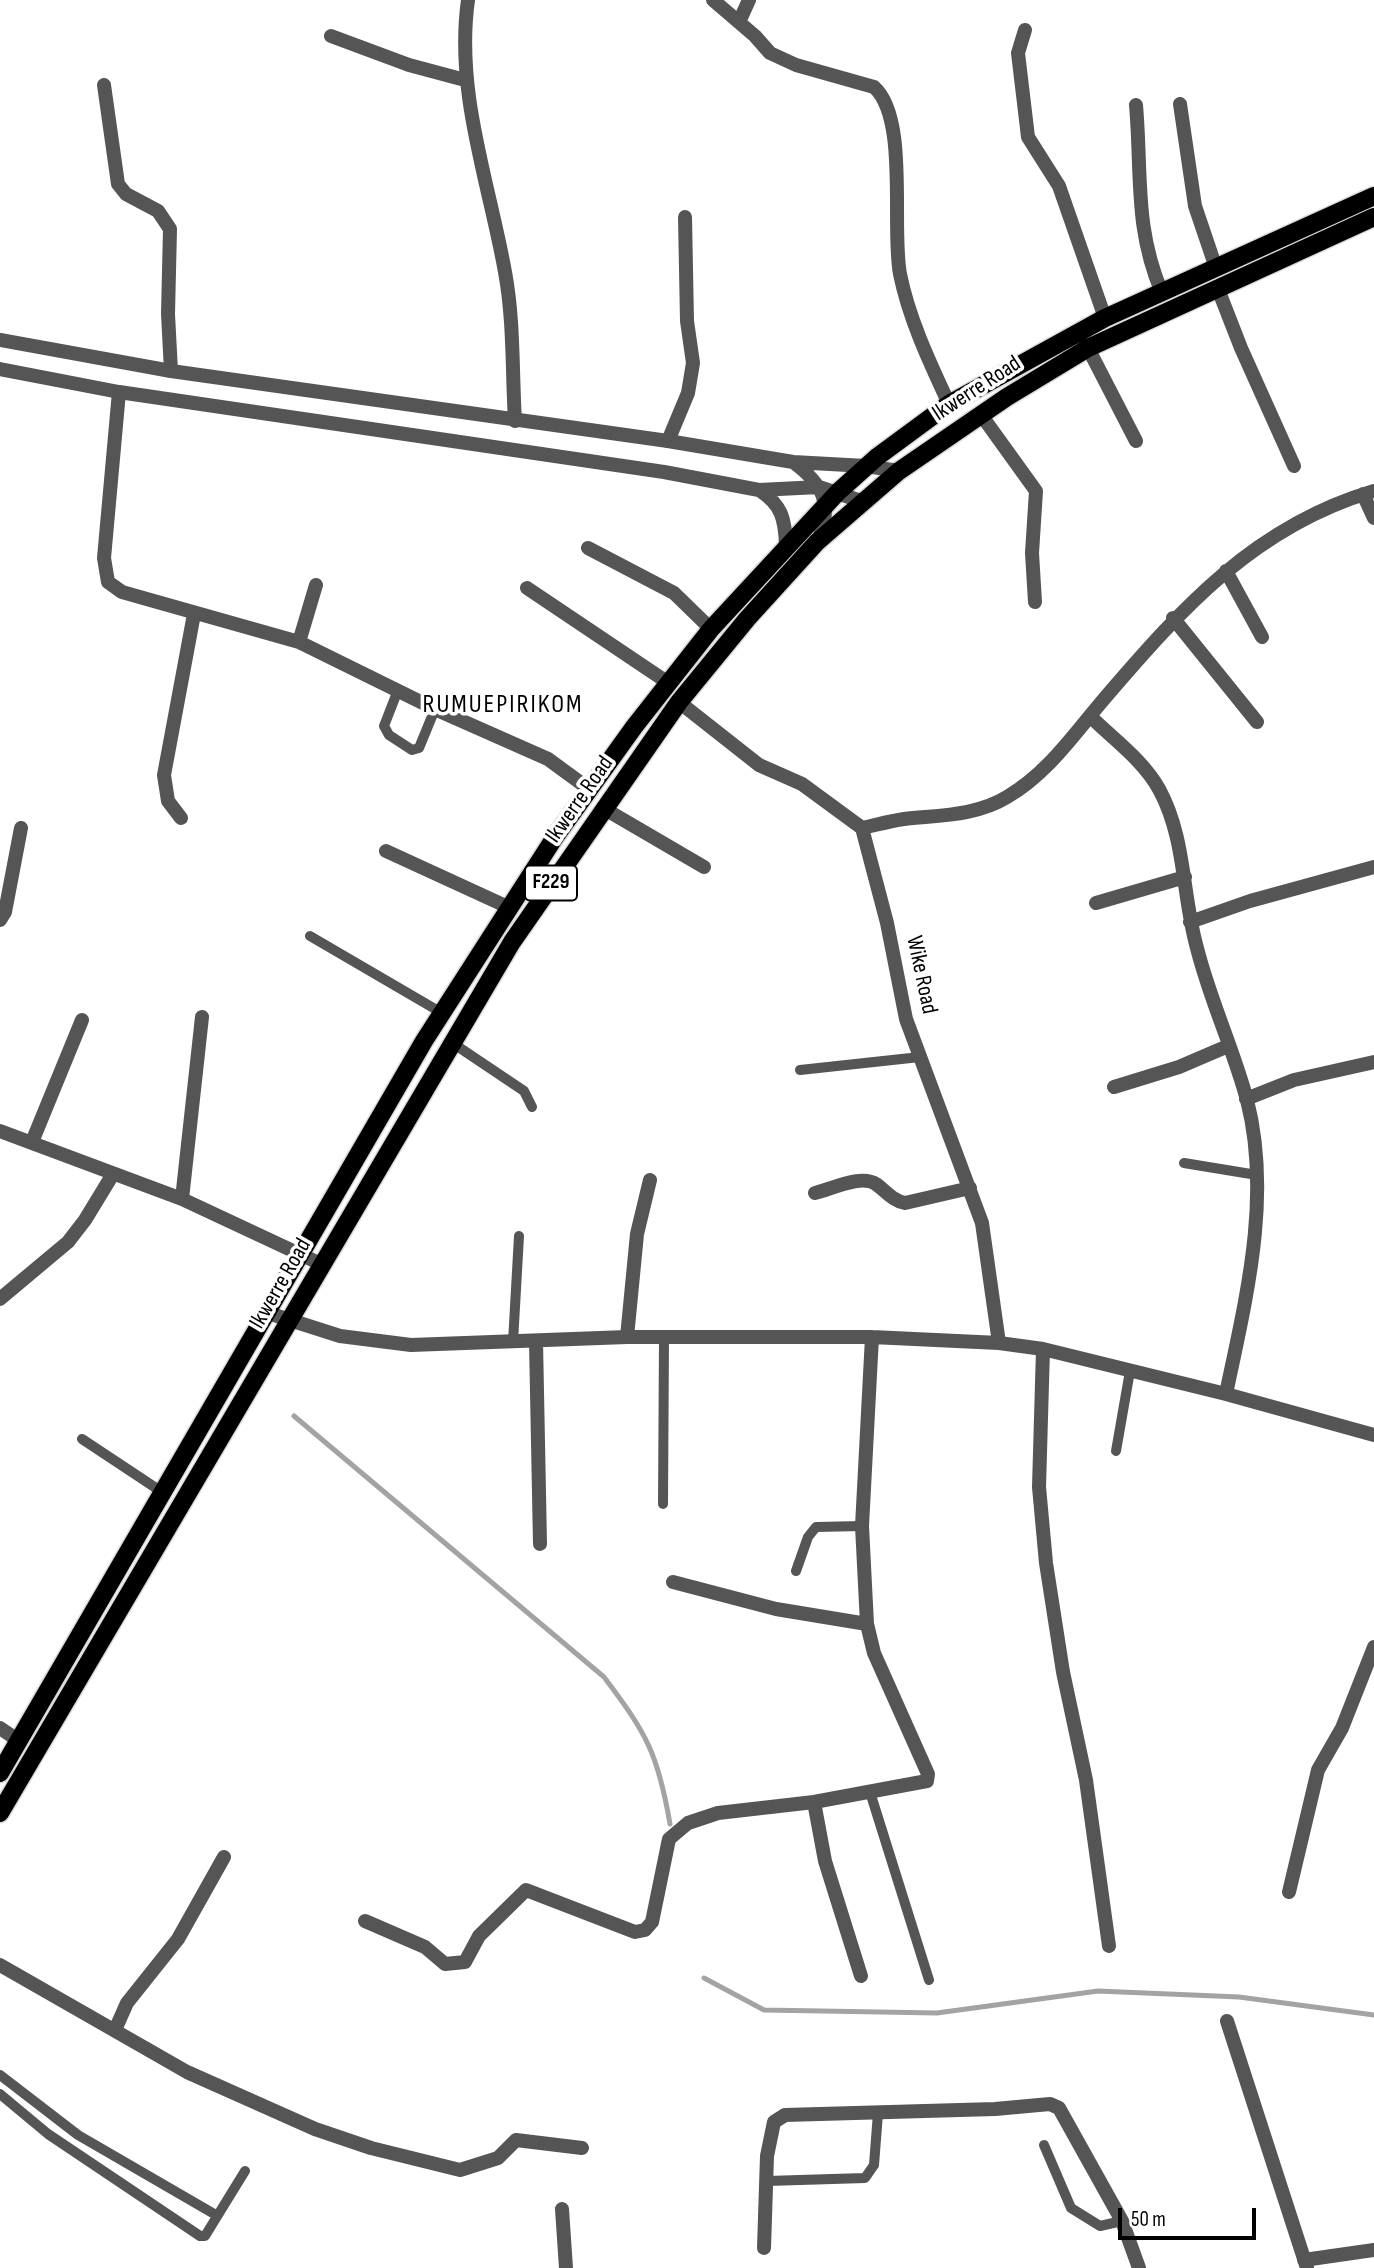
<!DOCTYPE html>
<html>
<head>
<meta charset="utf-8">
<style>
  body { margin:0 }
  #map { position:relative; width:1374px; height:2268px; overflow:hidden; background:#fff; font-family:"Sofia Sans Condensed",sans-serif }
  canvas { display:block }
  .scale { position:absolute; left:1118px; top:2208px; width:138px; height:32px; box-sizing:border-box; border:4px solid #000; border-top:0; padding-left:9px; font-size:21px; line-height:24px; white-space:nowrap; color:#000; -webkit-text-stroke:5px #fff; paint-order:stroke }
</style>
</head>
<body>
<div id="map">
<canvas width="1374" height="2268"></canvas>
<div class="scale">50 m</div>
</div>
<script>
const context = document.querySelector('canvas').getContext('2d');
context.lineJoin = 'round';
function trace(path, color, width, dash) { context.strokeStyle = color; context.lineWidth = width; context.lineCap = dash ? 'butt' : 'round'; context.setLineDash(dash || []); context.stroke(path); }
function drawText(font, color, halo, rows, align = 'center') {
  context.font = font + ' "Sofia Sans Condensed",sans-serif'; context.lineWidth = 7; context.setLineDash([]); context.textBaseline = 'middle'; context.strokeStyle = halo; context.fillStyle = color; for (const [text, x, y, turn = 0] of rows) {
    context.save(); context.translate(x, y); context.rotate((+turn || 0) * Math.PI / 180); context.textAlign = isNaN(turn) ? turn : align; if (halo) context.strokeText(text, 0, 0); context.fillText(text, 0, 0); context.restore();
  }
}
const stream = new Path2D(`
  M 294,1416 L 604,1677 C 647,1734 658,1754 670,1824
  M 704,1978 L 764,2010 L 937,2013 L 1098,1991 L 1239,1997 L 1374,2015`);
const service = new Path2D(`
  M 398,690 L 384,726 L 389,735 L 412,750 L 419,748 L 435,709
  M 310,936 L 442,1013
  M 451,1042 L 524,1091 L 532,1107
  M 800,1070 L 920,1057
  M 1184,1163 L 1257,1175
  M 513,1342 L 519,1236
  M 82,1439 L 162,1492
  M 1116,1451 L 1130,1371
  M 663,1504 L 664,1338
  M 796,1571 L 808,1537 L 816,1527 L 862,1526
  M 870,1792 L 929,1980
  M 0,2075 L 78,2135 L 216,2215
  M 0,2094 L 48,2134 L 200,2236 L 205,2236 L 245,2171
  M 1044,2145 L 1071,2208 L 1100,2226 L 1122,2221
  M 767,2181 L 865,2178 L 874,2165 L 878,2113`);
const minor = new Path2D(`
  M 468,0 C 455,92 489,182 505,272 C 514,320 512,372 515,421
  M 713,0 L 755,36 L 770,53 L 796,65 L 874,87 C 909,118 891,228 900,274 C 909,319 930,363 949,404
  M 739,22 L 749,0
  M 1025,30 L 1018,53 L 1028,137 L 1059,186 L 1105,318
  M 331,36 L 409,65 L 465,80
  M 104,85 L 118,184 L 126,194 L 158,211 L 170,229 L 168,314 L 171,371
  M 1180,104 L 1195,206 L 1216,268
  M 1136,105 C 1142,174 1134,227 1162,293
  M 1218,289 L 1241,348 L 1294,466
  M 1088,348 L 1136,441
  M 119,392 L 104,558 L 108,582 L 122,592 L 299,642 L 435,709 L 548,759 L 589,789
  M 982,416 L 1036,491 L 1032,553 L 1035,602
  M 668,441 L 688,393 L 693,363 L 687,321 L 685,217
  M 1363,494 L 1374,518
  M 588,548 L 674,593 L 711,629
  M 1226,571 L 1262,637
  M 527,588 L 667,682
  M 1173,618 L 1257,722
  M 299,642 L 316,585
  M 679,702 L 759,765 L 802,784 L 862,828 L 887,923 L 906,1019 L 982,1223 L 999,1343
  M 1090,716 C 1113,739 1143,760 1159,789 C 1186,838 1182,896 1197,948 C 1210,1000 1233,1048 1247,1100 C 1272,1197 1246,1298 1226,1394
  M 603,808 L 704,867
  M 181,818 L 168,801 L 164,775 L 194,614
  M 862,828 C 876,825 890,821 904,819 C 939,815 976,816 1007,797 C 1048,773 1074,734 1104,699 C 1182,608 1255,526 1374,491
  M 386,851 L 508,907
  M 1096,903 L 1185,877
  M 0,920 L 5,912 L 21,828
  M 1190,922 L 1250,901 L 1374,867
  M 1114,1087 L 1179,1067 L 1228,1046
  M 1246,1099 L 1294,1080 L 1374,1062
  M 0,1131 L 182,1199 L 321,1264
  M 32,1142 L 82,1020
  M 815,1193 C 832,1189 861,1174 876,1184 C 887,1192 892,1200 905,1203 L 970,1188
  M 182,1199 L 202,1017
  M 0,1299 L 68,1242 L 85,1220 L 113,1174
  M 268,1313 L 340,1336 L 411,1345 L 627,1337 L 872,1337 L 999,1343 L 1043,1349 L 1226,1394 L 1374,1435
  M 627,1337 L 637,1234 L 650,1180
  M 536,1341 L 540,1544
  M 1043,1349 L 1039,1487 L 1046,1563 L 1063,1672 L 1086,1780 L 1109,1946
  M 673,1582 L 776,1609 L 867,1624
  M 0,1728 L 19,1741
  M 814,1802 L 825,1861 L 861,1976
  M 1289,1892 L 1318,1770 L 1342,1728 L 1374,1647
  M 365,1921 L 425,1947 L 445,1964 L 465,1962 L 479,1936 L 526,1890 L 635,1932 L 645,1930 L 652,1922 L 669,1839 L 688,1823 L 718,1813 L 814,1802 L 927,1781 L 928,1774 L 874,1653 L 867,1624 L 862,1526 L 872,1337
  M 0,1965 L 187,2072 L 315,2129 L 371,2148 L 460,2170 L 498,2158 L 516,2140 L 582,2148
  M 1227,2021 L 1307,2268
  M 115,2030 L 127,2003 L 178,1939 L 224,1857
  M 562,2209 L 566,2268
  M 764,2248 L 767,2156 L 774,2122 L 785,2115 L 995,2109 L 1050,2104 L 1059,2108 L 1122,2221 L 1139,2268
  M 1304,2260 L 1374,2250`);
const tertiary = new Path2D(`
  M 0,340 L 171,371 L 668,441 L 793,462 L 866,466 L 899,471
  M 0,369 L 119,392 L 664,472 L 759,490 L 819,487 L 864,502
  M 793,462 C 824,485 833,504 818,541
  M 759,490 C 782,505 785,519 786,545`);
const primary = new Path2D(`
  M 0,1773 L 424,1041 L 555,837 L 634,727 L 711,629 L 838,492 L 877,457 L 949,404 L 1105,318 L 1374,196
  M 0,1813 L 512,942 L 679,702 L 747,619 L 817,542 L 899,471 L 1007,397 L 1088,348 L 1374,217`);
const shields = [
  [551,883,52]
];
const shieldNames = [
  ["F229",551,883]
];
const streetNames = [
  ["Ikwerre Road",977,389,-33],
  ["Ikwerre Road",580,800,-55],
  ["Wike Road",921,975,78],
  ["Ikwerre Road",281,1284,-60]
];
const quarterNames = [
  ["RUMUEPIRIKOM",503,705]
];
trace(stream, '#a3a3a3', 5);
trace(primary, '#dbdbdb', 21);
trace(service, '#555', 10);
trace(minor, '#555', 14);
trace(tertiary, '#555', 14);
trace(primary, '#000', 18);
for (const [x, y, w] of shields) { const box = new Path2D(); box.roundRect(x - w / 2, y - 17.5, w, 35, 5); context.fillStyle = '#fff'; context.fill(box); trace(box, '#000', 2); }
drawText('bold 21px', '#000', null, shieldNames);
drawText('23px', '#000', '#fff', streetNames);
context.letterSpacing = '2px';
drawText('26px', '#000', '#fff', quarterNames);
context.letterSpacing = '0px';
</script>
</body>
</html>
